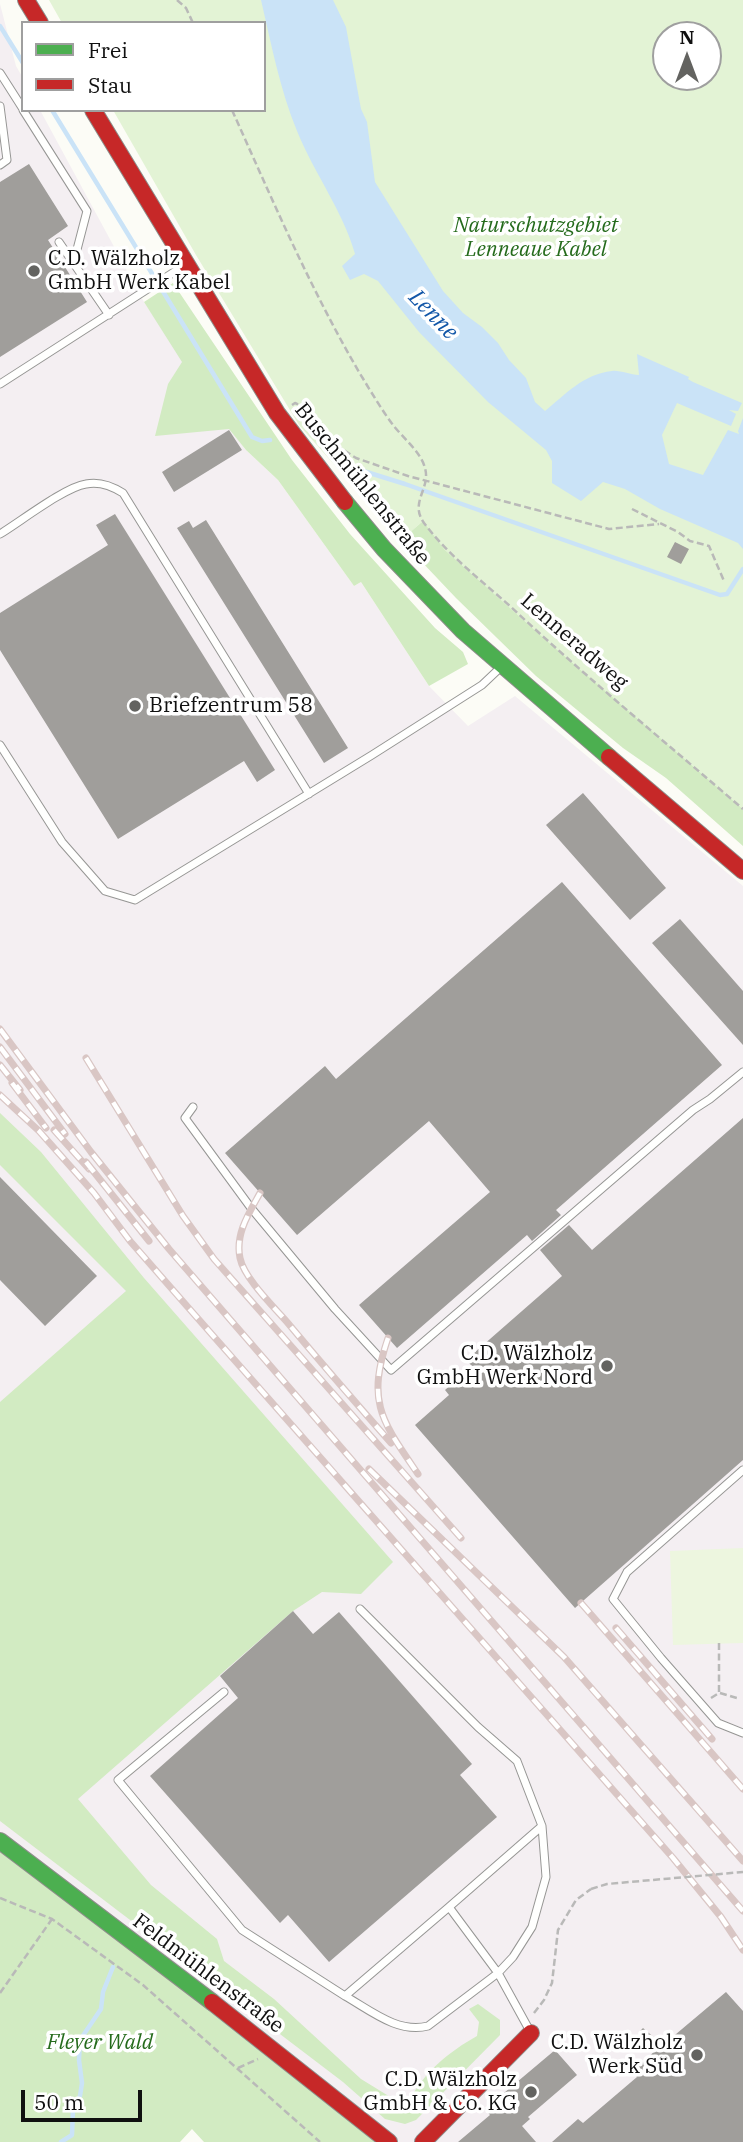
<!DOCTYPE html>
<html>
<head>
<meta charset="utf-8">
<style>
  body { margin:0 }
  #map { position:relative; width:743px; height:2142px; overflow:hidden; background:#fcfcf6; font-family:"IBM Plex Serif",serif }
  canvas { display:block }
  .legend { position:absolute; left:21px; top:21px; width:245px; height:91px; box-sizing:border-box; background:#fff; border:2px solid #9f9f9f; margin:0; padding:9px 12px; list-style:none; font-size:21px; color:#101010 }
  .legend li { display:flex; align-items:center; gap:14px; height:35px }
  .legend b { width:35px; border:2px solid #9f9f9f }
  .north { position:absolute; left:652px; top:21px; width:70px; height:70px; box-sizing:border-box; background:#fff; border:2px solid #9f9f9f; border-radius:50%; rotate:0deg; font-size:19px; font-weight:700; line-height:28px; text-align:center; color:#101010 }
  .north::after { content:''; display:block; margin:auto; width:24px; height:32px; background:#636360; clip-path:polygon(50% 0,100% 100%,50% 72%,0 100%) }
  .scale { position:absolute; left:21px; top:2090px; width:121px; height:32px; box-sizing:border-box; border:4px solid #101010; border-top:0; padding-left:9px; font-size:21px; line-height:24px; white-space:nowrap; color:#101010; -webkit-text-stroke:5px #fff; paint-order:stroke }
</style>
</head>
<body>
<div id="map">
<canvas width="743" height="2142"></canvas>
<ul class="legend">
<li><b style="height:9px;background:#4caf50"></b>Frei</li>
<li><b style="height:9px;background:#c62828"></b>Stau</li>
</ul>
<div class="north">N</div>
<div class="scale">50 m</div>
</div>
<script>
const context = document.querySelector('canvas').getContext('2d');
context.lineJoin = 'round';
function fill(path, color) { context.fillStyle = color; context.fill(path, 'evenodd'); }
function trace(path, color, width, dash) { context.strokeStyle = color; context.lineWidth = width; context.lineCap = dash ? 'butt' : 'round'; context.setLineDash(dash || []); context.stroke(path); }
function drawText(font, color, halo, rows, align = 'center') {
  context.font = font + ' "IBM Plex Serif",serif'; context.lineWidth = 7; context.setLineDash([]); context.textBaseline = 'middle'; context.strokeStyle = halo; context.fillStyle = color; for (const [text, x, y, turn = 0] of rows) {
    context.save(); context.translate(x, y); context.rotate((+turn || 0) * Math.PI / 180); context.textAlign = isNaN(turn) ? turn : align; if (halo) context.strokeText(text, 0, 0); context.fillText(text, 0, 0); context.restore();
  }
}
const industrial = new Path2D(`
  M 0,4 L 16,66 L 23,78 L 23,110 L 40,110 L 144,302 L 229,428 L 246,450 L 278,480 L 354,586 L 361,582 L 429,686 L 468,726 L 515,696 L 743,886 L 743,2142 L 389,2142 L 0,1841 Z`);
const green = new Path2D(`
  M 49,0 L 743,0 L 743,809 L 546,640 L 445,550 L 423,521 L 401,540 L 299,425 L 196,255 L 113,110 L 264,110 L 264,23 L 62,23 ZM 666,35 L 708,35 L 708,77 L 666,77 Z`);
const forest = new Path2D(`
  M 173,283 L 292,460 L 350,534 L 435,628 L 463,652 L 468,664 L 429,686 L 361,582 L 354,586 L 278,480 L 246,450 L 229,429 L 155,436 L 168,384 L 182,362 L 144,302 Z
  M 423,521 L 445,550 L 546,640 L 743,809 L 743,846 L 666,778 L 623,748 L 536,676 L 456,598 L 401,540 Z
  M 0,1113 L 41,1152 L 144,1278 L 393,1562 L 361,1594 L 322,1592 L 293,1611 L 78,1799 L 151,1885 L 217,1939 L 224,1961 L 274,1999 L 361,2079 L 400,2103 L 409,2101 C 424,2072 450,2051 477,2036 L 479,2022 L 469,2009 L 478,2004 L 500,2020 L 500,2035 L 416,2120 L 405,2124 L 385,2119 L 343,2082 L 0,1821 L 0,1402 L 126,1291 L 0,1165 Z
  M 0,1841 L 389,2142 L 204,2142 L 192,2129 L 180,2142 L 0,2142 Z`);
const pitch = new Path2D(`
  M 743,1548 L 743,1643 L 673,1645 L 670,1551 Z`);
const water = new Path2D(`
  M 261,0 L 333,0 L 346,27 L 361,109 L 367,122 L 375,182 L 443,291 L 463,313 L 482,327 L 498,343 L 509,360 L 526,378 L 535,402 L 545,411 C 565,395 583,374 612,371 C 620,370 630,375 639,375 L 637,354 L 689,377 L 688,379 L 693,382 L 742,403 L 738,411 L 729,410 L 736,414 L 731,426 L 677,403 L 662,435 L 669,464 L 703,475 L 728,430 L 739,434 L 738,431 L 743,418 L 743,549 L 738,543 L 660,509 L 625,489 L 603,482 L 581,501 L 552,483 L 552,461 L 546,450 L 488,402 L 419,332 L 378,281 L 364,274 L 350,280 L 342,266 L 355,254 C 343,211 314,173 297,131 C 280,90 271,43 261,0 Z`);
const stream = new Path2D(`
  M 0,26 L 23,63
  M 52,110 L 252,437 L 262,441 L 270,440
  M 344,465 L 405,484 L 720,595 L 727,594 L 743,569
  M 61,2142 L 72,2135 L 73,2110 L 80,2096 L 82,2083 L 79,2060 L 80,2040 L 101,2009 L 103,1992 L 113,1967`);
const building = new Path2D(`
  M 29,164 L 68,226 L 48,240 L 87,302 L 0,357 L 0,182 Z
  M 229,430 L 242,450 L 174,492 L 162,472 Z
  M 115,514 L 275,770 L 257,782 L 244,761 L 118,839 L 0,650 L 0,613 L 108,545 L 96,525 Z
  M 206,520 L 348,748 L 324,763 L 177,528 L 189,521 L 193,528 Z
  M 675,542 L 689,549 L 681,564 L 667,557 Z
  M 583,793 L 666,888 L 630,920 L 546,825 Z
  M 562,882 L 722,1065 L 556,1210 L 561,1215 L 532,1241 L 527,1235 L 397,1348 L 359,1305 L 490,1192 L 429,1121 L 297,1235 L 225,1153 L 325,1066 L 336,1079 Z
  M 680,919 L 743,991 L 743,1045 L 652,943 Z
  M 743,1118 L 743,1460 L 575,1608 L 415,1425 L 449,1395 L 445,1390 L 472,1366 L 466,1360 L 562,1276 L 540,1250 L 569,1225 L 592,1250 Z
  M 0,1177 L 97,1276 L 45,1326 L 0,1280 Z
  M 293,1611 L 313,1634 L 339,1612 L 472,1764 L 460,1775 L 497,1817 L 329,1962 L 288,1915 L 280,1923 L 150,1776 L 238,1698 L 220,1676 Z
  M 726,1992 L 743,2011 L 743,2142 L 552,2142 L 578,2119 L 583,2123 L 637,2077 L 632,2071 L 655,2051 L 640,2031 L 643,2028 L 663,2045 Z
  M 555,2050 L 577,2075 L 528,2117 L 530,2119 L 522,2126 L 536,2142 L 458,2142 L 490,2115 L 485,2109 Z`);
const path = new Path2D(`
  M 177,0 L 186,8 L 193,23
  M 232,110 C 272,199 310,288 359,372 C 370,390 381,409 393,425 C 403,438 421,452 425,468 C 431,489 409,502 424,523 C 449,556 481,580 511,607 C 586,677 665,742 743,809
  M 292,405 L 295,403 L 307,408 L 339,447 L 356,458 L 408,476 L 609,529 L 659,524
  M 632,509 L 678,532 L 690,541 L 709,546 L 724,581
  M 720,1693 L 737,1698
  M 711,1698 L 719,1693 L 719,1643
  M 0,1898 L 52,1919 L 143,1985 L 320,2142
  M 0,1993 L 52,1919
  M 534,2013 L 544,2000 L 552,1983 L 558,1930 L 576,1900 L 591,1889
  M 238,2068 L 258,2059`);
const lane = new Path2D(`
  M 0,73 L 23,109
  M 0,106 L 7,160 L 0,165
  M 23,110 L 87,211 L 74,261
  M 59,242 L 109,315
  M 0,384 L 185,265
  M 0,534 C 20,522 65,487 86,484 C 100,481 112,486 123,493 L 309,794
  M 0,745 L 62,842 L 105,891 L 135,900 L 372,755 L 482,685 L 501,667
  M 193,1107 L 185,1118 L 251,1208 L 335,1309 L 391,1370 L 693,1110 L 710,1099 L 743,1072
  M 743,1470 L 627,1572 L 613,1599 L 661,1658 L 718,1723 L 743,1733
  M 360,1609 L 478,1727 L 517,1761 L 542,1826 L 449,1907 L 498,1973 L 531,2033
  M 224,1692 L 118,1780 L 242,1930 L 345,1996 L 449,1907
  M 345,1996 C 370,2010 398,2034 428,2026 L 498,1973 L 513,1957 L 532,1927 L 546,1877 L 542,1826`);
const fast = new Path2D(`
  M 345,502 L 384,549 L 463,631 L 609,757
  M 0,1841 L 212,2002`);
const jam = new Path2D(`
  M 26,0 L 40,23
  M 93,110 L 277,413 L 345,502
  M 609,757 L 743,871
  M 212,2002 L 389,2142
  M 423,2142 L 531,2033`);
const rail = new Path2D(`
  M 0,1029 L 91,1152 L 169,1249 L 743,1911
  M 0,1047 L 65,1134
  M 86,1058 L 183,1216 L 214,1259 L 461,1538
  M 0,1065 L 20,1090
  M 12,1083 L 46,1128
  M 0,1095 L 39,1131 L 94,1193 L 130,1241 L 186,1305 L 673,1858 L 721,1917 L 743,1950
  M 54,1130 L 89,1169
  M 86,1162 L 149,1241
  M 260,1193 C 249,1213 235,1234 240,1258 C 244,1278 273,1306 287,1322 C 321,1363 356,1403 391,1443
  M 388,1338 C 366,1403 382,1421 418,1474
  M 369,1469 L 564,1657 L 743,1861
  M 581,1603 L 743,1789
  M 616,1628 L 712,1739`);
const pathBridge = new Path2D(`
  M 591,1889 L 607,1884 L 743,1872`);
const markers = [
  [34,271,7,"#636360"],
  [135,706,7,"#636360"],
  [607,1366,7,"#636360"],
  [697,2055,7,"#636360"],
  [531,2092,7,"#636360"]
];
const parkNames = [
  ["Naturschutzgebiet",536,226],
  ["Lenneaue Kabel",536,250],
  ["Fleyer Wald",100,2043]
];
const poiNames = [
  ["C.D. Wälzholz",48,259,"left"],
  ["GmbH Werk Kabel",48,283,"left"],
  ["Briefzentrum 58",149,706,"left"],
  ["C.D. Wälzholz",593,1354],
  ["GmbH Werk Nord",593,1378],
  ["C.D. Wälzholz",683,2043],
  ["Werk Süd",683,2067],
  ["C.D. Wälzholz",517,2080],
  ["GmbH & Co. KG",517,2104]
];
const streetNames = [
  ["Buschmühlenstraße",362,484,51],
  ["Lenneradweg",574,642,41],
  ["Feldmühlenstraße",208,1974,37]
];
const waterNames = [
  ["Lenne",433,315,46]
];
fill(industrial, '#f4eff2');
fill(green, '#e3f3d5');
fill(forest, '#d2ebc2');
fill(pitch, '#edf6df');
fill(water, '#cae3f7');
trace(stream, '#cae3f7', 4.5);
fill(building, '#a09e9b');
trace(lane, '#969694', 9);
trace(fast, '#8d8d8a', 18);
trace(jam, '#8d8d8a', 18);
trace(path, '#b9b9b8', 2.5, [7, 3.5]);
trace(lane, '#fffffe', 7);
trace(fast, '#4caf50', 16);
trace(jam, '#c62828', 16);
trace(rail, '#d9c6c4', 7);
trace(rail, '#fff', 4.5, [13]);
trace(pathBridge, '#b9b9b8', 2.5, [7, 3.5]);
for (const [x, y, r, color] of markers) { const dot = new Path2D(); dot.arc(x, y, r, 0, 2 * Math.PI); context.fillStyle = color; context.fill(dot); trace(dot, '#fff', 2.5); }
drawText('italic 21px', '#256b1c', '#fff', parkNames);
drawText('21px', '#101010', '#fff', poiNames, 'right');
drawText('21px', '#101010', '#fff', streetNames);
drawText('italic 23px', '#1357a8', '#fff', waterNames);
</script>
</body>
</html>
